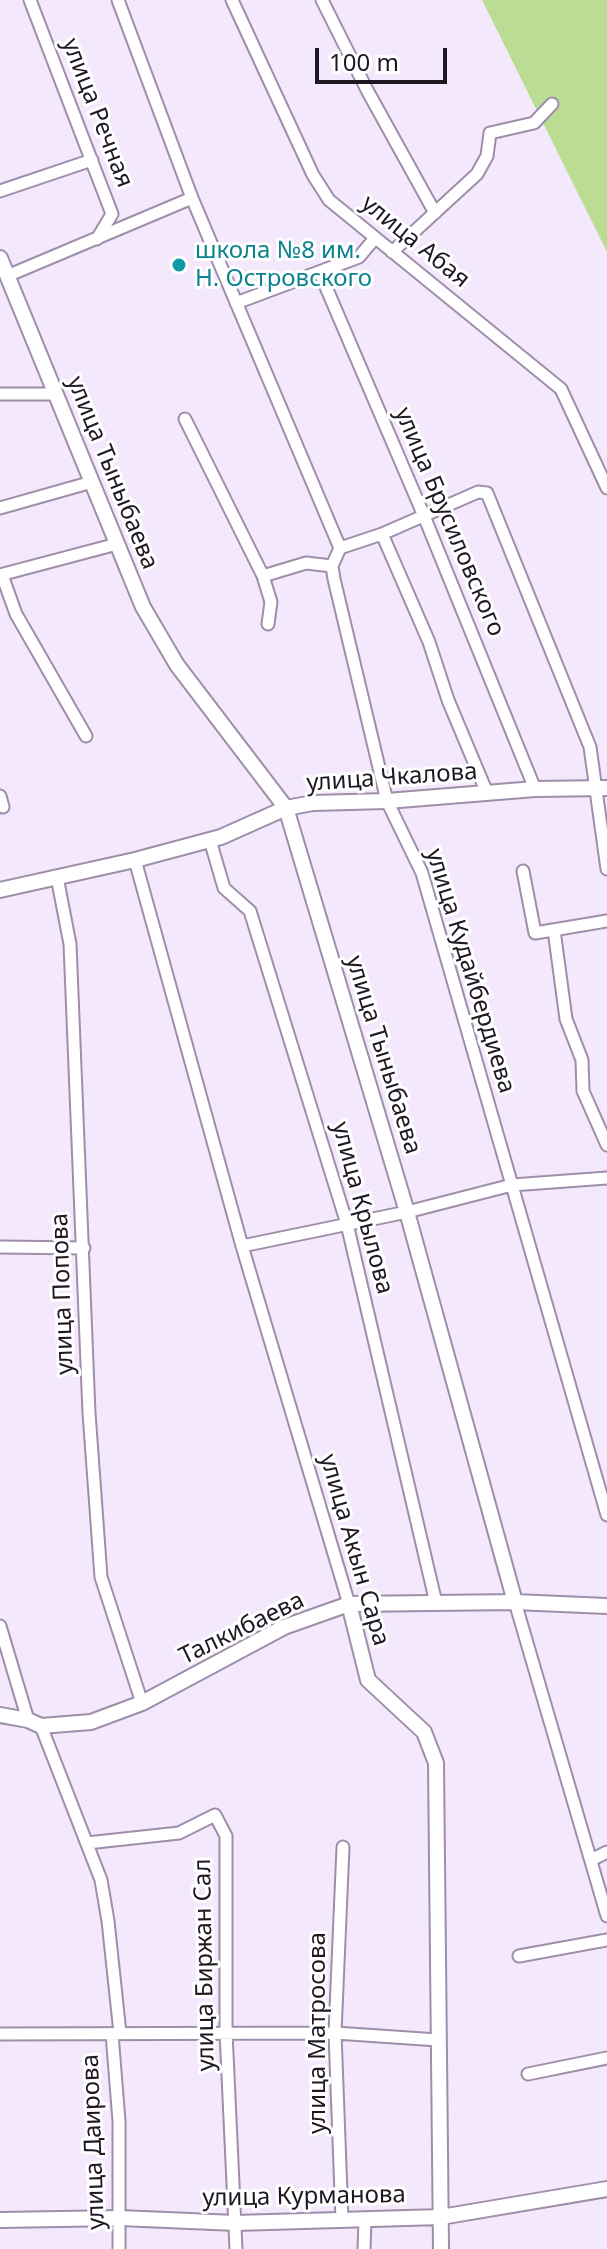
<!DOCTYPE html>
<html>
<head>
<meta charset="utf-8">
<style>
  body { margin:0 }
  #map { position:relative; width:607px; height:2249px; overflow:hidden; background:#f4e9fc; font-family:"Noto Sans",sans-serif }
  canvas { display:block }
  .scale { position:absolute; left:315px; top:48px; width:132px; height:36px; box-sizing:border-box; border:4px solid #1e1822; border-top:0; padding-left:10px; font-size:24px; line-height:28px; white-space:nowrap; color:#1e1822; -webkit-text-stroke:6px #fff; paint-order:stroke }
</style>
</head>
<body>
<div id="map">
<canvas width="607" height="2249"></canvas>
<div class="scale">100 m</div>
</div>
<script>
const context = document.querySelector('canvas').getContext('2d');
context.lineJoin = 'round';
function fill(path, color) { context.fillStyle = color; context.fill(path, 'evenodd'); }
function trace(path, color, width, dash) { context.strokeStyle = color; context.lineWidth = width; context.lineCap = dash ? 'butt' : 'round'; context.setLineDash(dash || []); context.stroke(path); }
function drawText(font, color, halo, rows, align = 'center') {
  context.font = font + ' "Noto Sans",sans-serif'; context.lineWidth = 6; context.setLineDash([]); context.textBaseline = 'middle'; context.strokeStyle = halo; context.fillStyle = color; for (const [text, x, y, turn = 0] of rows) {
    context.save(); context.translate(x, y); context.rotate((+turn || 0) * Math.PI / 180); context.textAlign = isNaN(turn) ? turn : align; if (halo) context.strokeText(text, 0, 0); context.fillText(text, 0, 0); context.restore();
  }
}
const green = new Path2D(`
  M 482,0 L 607,0 L 607,252 Z`);
const street = new Path2D(`
  M 30,0 L 112,214 L 97,239
  M 118,0 L 192,198 L 340,548 L 332,566 L 334,579 L 387,801 L 422,873 L 607,1515
  M 232,0 L 313,175 L 329,200 L 561,389 L 607,488
  M 322,0 L 367,90 L 435,213
  M 0,191 L 92,160
  M 392,252 L 477,174 L 487,156 L 490,133 L 534,123 L 552,104
  M 320,273 L 424,516 L 535,789
  M 7,276 L 192,198
  M 236,303 L 359,257 L 375,238
  M 0,394 L 56,394
  M 185,419 L 263,576 L 271,602 L 268,624
  M 0,508 L 92,482
  M 382,534 L 429,642 L 448,700 L 487,793
  M 340,548 L 382,534 L 478,492 L 487,493 L 590,747 L 607,869
  M 0,575 L 117,544
  M 2,575 L 16,614 L 86,736
  M 263,576 L 306,563 L 332,566
  M 0,796 L 3,807
  M 210,840 L 224,888 L 250,911 L 347,1224 L 436,1603
  M 135,860 L 242,1246 L 349,1604
  M 523,871 L 535,933 L 607,921
  M 57,877 L 70,944 L 89,1413 L 101,1577 L 142,1703
  M 554,930 L 566,1019 L 582,1060 L 583,1091 L 607,1145
  M 242,1246 L 407,1212 L 512,1185 L 607,1178
  M 0,1247 L 84,1248
  M 515,1602 L 607,1916
  M 0,1626 L 28,1720
  M 41,1726 L 101,1880 L 108,1921 L 120,2033
  M 87,1843 L 179,1833 L 215,1815 L 226,1836 L 226,2032 L 236,2249
  M 591,1860 L 607,1852
  M 519,1956 L 607,1940
  M 0,2034 L 335,2033 L 438,2040
  M 112,2034 L 119,2121 L 119,2249
  M 528,2074 L 607,2058
  M 342,2220 L 335,2033 L 343,1847
  M 364,2249 L 365,2220`);
const secondary = new Path2D(`
  M 0,258 L 143,607 L 177,665 L 286,808 L 407,1212 L 515,1602
  M 0,890 L 135,860 L 221,837 L 286,808 L 313,803 L 387,801 L 535,789 L 607,788
  M 349,1604 L 368,1680 L 424,1732 L 436,1763 L 441,2249
  M 0,1715 L 28,1720 L 41,1726 L 91,1722 L 142,1703 L 284,1627 L 349,1604 L 515,1602 L 607,1606
  M 0,2220 L 120,2218 L 236,2223 L 441,2217 L 607,2189`);
const markers = [
  [179,265,8,"#0f9aa8"]
];
const streetNames = [
  ["улица Речная",97,113,69],
  ["улица Абая",415,242,39],
  ["улица Тыныбаева",112,473,68],
  ["улица Брусиловского",449,522,67],
  ["улица Чкалова",392,778,-4],
  ["улица Кудайбердиева",470,971,73],
  ["улица Тыныбаева",383,1055,73],
  ["улица Крылова",362,1208,75],
  ["улица Попова",63,1294,-92],
  ["улица Акын Сара",354,1550,74],
  ["Талкибаева",242,1629,-26],
  ["улица Биржан Сал",205,1965,-91],
  ["улица Матросова",318,2033,-90],
  ["улица Даирова",94,2142,-92],
  ["улица Курманова",304,2197,-1]
];
const cultureNames = [
  ["школа №8 им.",195,251],
  ["Н. Островского",195,279]
];
fill(green, '#bbdd93');
trace(street, '#9f8eaa', 15);
trace(secondary, '#9f8eaa', 18);
trace(street, '#fff', 11);
trace(secondary, '#fff', 14);
for (const [x, y, r, color] of markers) { const dot = new Path2D(); dot.arc(x, y, r, 0, 2 * Math.PI); context.fillStyle = color; context.fill(dot); trace(dot, '#fff', 3); }
drawText('24px', '#1e1822', '#fff', streetNames);
drawText('24px', '#0d838f', '#fff', cultureNames, 'left');
</script>
</body>
</html>
